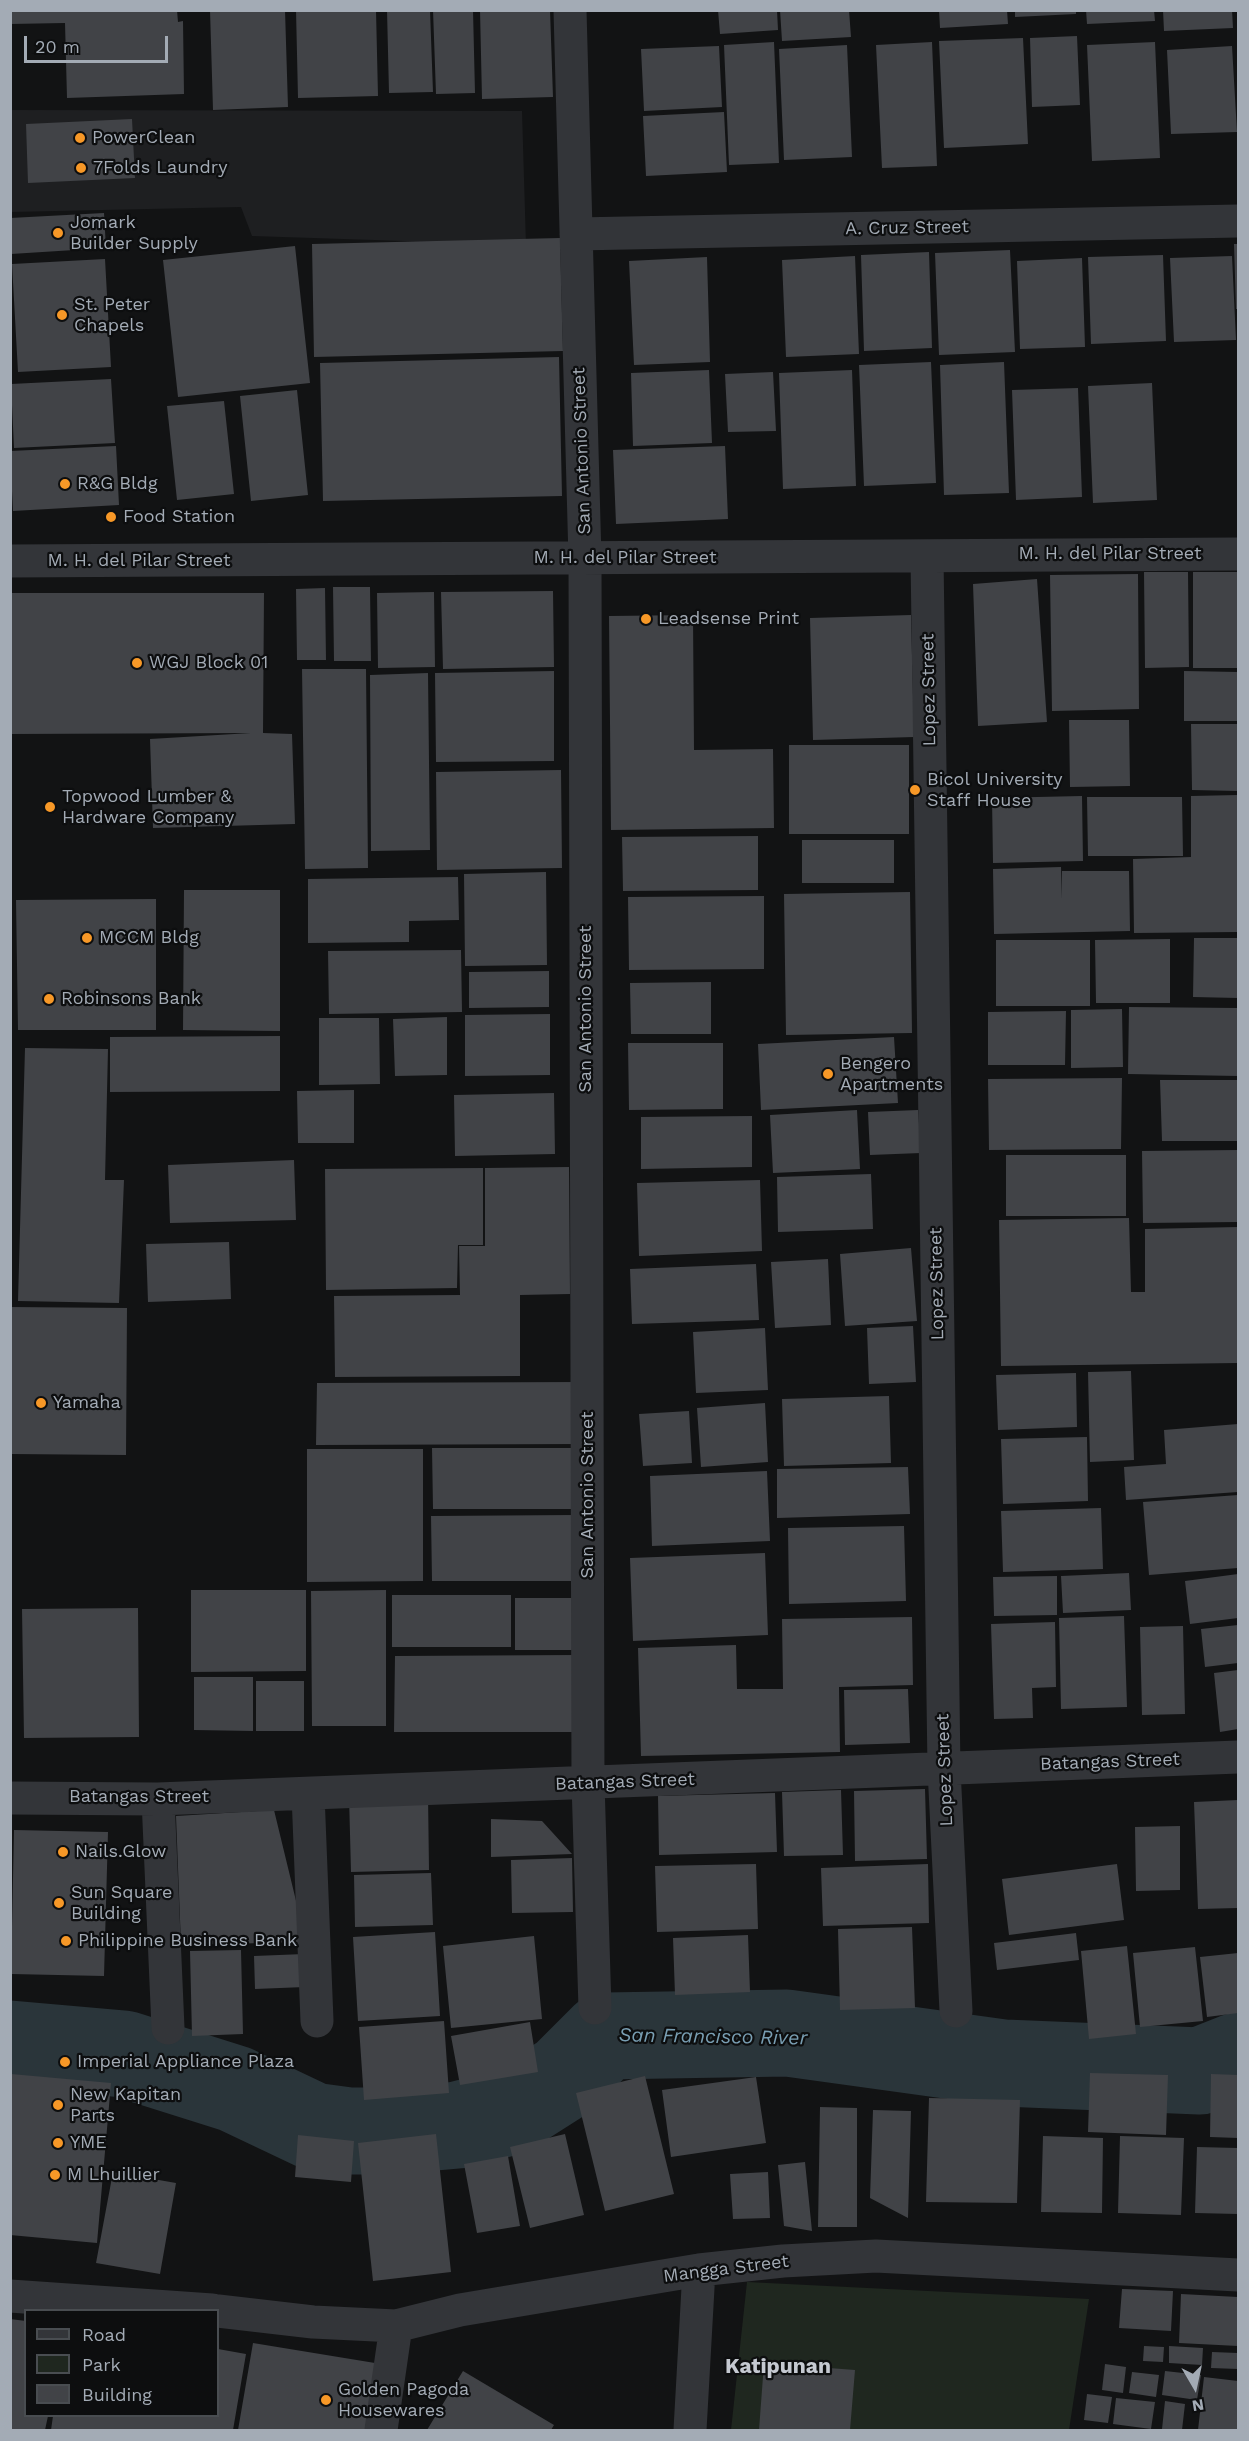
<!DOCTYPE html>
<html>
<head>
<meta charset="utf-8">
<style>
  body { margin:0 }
  #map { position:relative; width:1249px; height:2441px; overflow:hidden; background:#121314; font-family:"Work Sans",sans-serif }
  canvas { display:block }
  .frame { position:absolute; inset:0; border:12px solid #a3abb5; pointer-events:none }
  .legend { position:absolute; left:24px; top:2309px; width:195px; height:108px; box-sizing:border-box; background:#0d0e0f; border:2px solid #494d51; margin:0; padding:8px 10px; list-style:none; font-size:18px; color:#a3abb5 }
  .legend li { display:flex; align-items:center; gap:12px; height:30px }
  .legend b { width:30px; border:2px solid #494d51 }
  .north { position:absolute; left:1165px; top:2357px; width:60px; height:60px; -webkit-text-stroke:4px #0d0e0f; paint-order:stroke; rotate:171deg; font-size:16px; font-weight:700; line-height:24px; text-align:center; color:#a3abb5 }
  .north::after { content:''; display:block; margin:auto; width:21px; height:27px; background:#a3abb5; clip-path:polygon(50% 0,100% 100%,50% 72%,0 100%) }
  .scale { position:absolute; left:24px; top:36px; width:144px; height:27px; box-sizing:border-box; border:3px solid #a3abb5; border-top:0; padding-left:8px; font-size:18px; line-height:21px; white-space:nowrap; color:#a3abb5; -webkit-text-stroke:4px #0d0e0f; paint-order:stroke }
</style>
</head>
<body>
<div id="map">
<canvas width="1249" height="2441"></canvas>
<div class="frame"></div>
<ul class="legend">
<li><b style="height:8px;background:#333539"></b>Road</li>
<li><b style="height:16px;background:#1f271f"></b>Park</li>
<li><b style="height:16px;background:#414347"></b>Building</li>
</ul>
<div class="north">N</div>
<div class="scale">20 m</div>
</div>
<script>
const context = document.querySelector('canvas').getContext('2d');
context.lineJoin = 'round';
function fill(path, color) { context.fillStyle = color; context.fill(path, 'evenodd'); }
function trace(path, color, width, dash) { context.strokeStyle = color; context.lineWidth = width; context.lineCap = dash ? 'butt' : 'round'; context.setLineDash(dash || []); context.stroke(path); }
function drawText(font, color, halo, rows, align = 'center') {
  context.font = font + ' "Work Sans",sans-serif'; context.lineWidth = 4.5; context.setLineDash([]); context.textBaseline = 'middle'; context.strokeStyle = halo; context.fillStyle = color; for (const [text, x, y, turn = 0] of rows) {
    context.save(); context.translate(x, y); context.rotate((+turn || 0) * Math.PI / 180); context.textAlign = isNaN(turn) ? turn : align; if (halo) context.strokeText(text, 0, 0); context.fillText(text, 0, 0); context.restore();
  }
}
const built = new Path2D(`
  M 10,110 L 522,111 L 526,245 L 252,236 L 241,207 L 11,212 Z`);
const green = new Path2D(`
  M 747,2282 L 1089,2299 L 1069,2430 L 731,2430 Z`);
const river = new Path2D(`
  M 10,2044 L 124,2054 L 235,2089 L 313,2126 L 350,2131 L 391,2131 L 458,2125 L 509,2112 L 564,2077 L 605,2036 L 787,2033 L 1004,2063 L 1200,2071 L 1238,2056`);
const building = new Path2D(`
  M 10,10 L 177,10 L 178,22 L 183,21 L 184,94 L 67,98 L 65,23 L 10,24 Z
  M 210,10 L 285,10 L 288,107 L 213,110 Z
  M 296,10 L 376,10 L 378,96 L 298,98 Z
  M 387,10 L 430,10 L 433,92 L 389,93 Z
  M 433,10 L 473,10 L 475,93 L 436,94 Z
  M 480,10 L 550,10 L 553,97 L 482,99 Z
  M 718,10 L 777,10 L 778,30 L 720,34 Z
  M 780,10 L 849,10 L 851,37 L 782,41 Z
  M 939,10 L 1007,10 L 1008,24 L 940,28 Z
  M 1015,10 L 1076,10 L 1076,14 L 1015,17 Z
  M 1086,10 L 1154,10 L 1155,21 L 1087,24 Z
  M 1163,10 L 1232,10 L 1233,28 L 1164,31 Z
  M 1077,36 L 1080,105 L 1032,107 L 1030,38 Z
  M 1023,38 L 1028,144 L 944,148 L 939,41 Z
  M 774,42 L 779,163 L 729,165 L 724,45 Z
  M 932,42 L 937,166 L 882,168 L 876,45 Z
  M 1155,42 L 1160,158 L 1092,161 L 1087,45 Z
  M 847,45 L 852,157 L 784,160 L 779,49 Z
  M 719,46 L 722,107 L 644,111 L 641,49 Z
  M 1232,46 L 1237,132 L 1171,134 L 1167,50 Z
  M 724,112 L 727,172 L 646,176 L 643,116 Z
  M 132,119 L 135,178 L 28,183 L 26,124 Z
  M 104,213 L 106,248 L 11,254 L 10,218 Z
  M 560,238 L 563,351 L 314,357 L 312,244 Z
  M 1234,244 L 1238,244 L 1238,309 L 1236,309 Z
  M 295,246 L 310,383 L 178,397 L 163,260 Z
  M 1010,250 L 1015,352 L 939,355 L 935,253 Z
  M 929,252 L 932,348 L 864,351 L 861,255 Z
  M 1163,255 L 1166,341 L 1091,344 L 1088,257 Z
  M 855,256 L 859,354 L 786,357 L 782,260 Z
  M 1232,256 L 1236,340 L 1174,342 L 1170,258 Z
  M 707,257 L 710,362 L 634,365 L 629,261 Z
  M 1082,258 L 1085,347 L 1020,349 L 1017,261 Z
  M 105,259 L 111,367 L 18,372 L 12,264 Z
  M 559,357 L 562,496 L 323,501 L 320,363 Z
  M 931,362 L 936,483 L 864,486 L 859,365 Z
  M 1004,362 L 1009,493 L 944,495 L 940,365 Z
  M 709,370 L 712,443 L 633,446 L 631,373 Z
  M 852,370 L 856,486 L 783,489 L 779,373 Z
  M 773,372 L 776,431 L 728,432 L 725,374 Z
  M 111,379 L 115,443 L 14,448 L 11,384 Z
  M 1152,383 L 1157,500 L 1093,503 L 1088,386 Z
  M 1078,388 L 1082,497 L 1016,500 L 1012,390 Z
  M 297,390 L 308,495 L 251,501 L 240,396 Z
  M 224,401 L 234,494 L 177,500 L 167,406 Z
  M 116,446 L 119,505 L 13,511 L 10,451 Z
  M 725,446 L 728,519 L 616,524 L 613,450 Z
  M 1144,572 L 1188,572 L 1189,667 L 1145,668 Z
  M 1193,572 L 1238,572 L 1238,668 L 1193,668 Z
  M 1138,574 L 1139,709 L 1052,711 L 1050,575 Z
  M 1037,579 L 1047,722 L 978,726 L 973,584 Z
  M 333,587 L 370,587 L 371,661 L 334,661 Z
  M 325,588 L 326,660 L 297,660 L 296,589 Z
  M 553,591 L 554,667 L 443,669 L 441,592 Z
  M 434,592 L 435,667 L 378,668 L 377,593 Z
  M 10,593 L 264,593 L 263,733 L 292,734 L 295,824 L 153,828 L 150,739 L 251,733 L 10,734 Z
  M 693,615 L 694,750 L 773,749 L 774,828 L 611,830 L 609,616 Z
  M 911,615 L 914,737 L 813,740 L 810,618 Z
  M 302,669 L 366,669 L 368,868 L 305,869 Z
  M 554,671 L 554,761 L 436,762 L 435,673 Z
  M 1184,671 L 1238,672 L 1238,721 L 1184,721 Z
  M 428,673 L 430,850 L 371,851 L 370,675 Z
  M 1069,720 L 1129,720 L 1130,786 L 1070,787 Z
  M 1191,724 L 1238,724 L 1238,791 L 1192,790 Z
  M 789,745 L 909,745 L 909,834 L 789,834 Z
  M 561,770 L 562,868 L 437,870 L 436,772 Z
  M 1238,795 L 1238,932 L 1134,933 L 1133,859 L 1191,857 L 1191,796 Z
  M 1082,796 L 1083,861 L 993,863 L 992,798 Z
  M 1087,797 L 1182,797 L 1183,856 L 1088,856 Z
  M 758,836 L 758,890 L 623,891 L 622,837 Z
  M 802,840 L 894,840 L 894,883 L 802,883 Z
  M 1061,867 L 1062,899 L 1062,871 L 1129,871 L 1130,931 L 994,934 L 993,869 Z
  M 546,872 L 547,965 L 465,966 L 464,874 Z
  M 458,877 L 459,920 L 409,921 L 409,942 L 308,943 L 308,879 Z
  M 184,890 L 280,890 L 280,1031 L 183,1030 Z
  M 910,892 L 912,1033 L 786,1035 L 784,894 Z
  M 764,896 L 764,969 L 629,970 L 628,897 Z
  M 156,899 L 156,1030 L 18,1030 L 16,900 Z
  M 1194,938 L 1238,938 L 1238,998 L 1193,997 Z
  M 1170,939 L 1170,1003 L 1096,1003 L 1095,940 Z
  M 996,940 L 1090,940 L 1090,1006 L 996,1006 Z
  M 461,950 L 462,1012 L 329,1014 L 328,951 Z
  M 549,971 L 549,1007 L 469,1008 L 469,972 Z
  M 711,982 L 711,1034 L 631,1034 L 630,983 Z
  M 1129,1007 L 1238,1008 L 1238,1076 L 1128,1074 Z
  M 1122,1009 L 1123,1067 L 1071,1068 L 1071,1010 Z
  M 1066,1011 L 1065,1065 L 988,1065 L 988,1012 Z
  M 550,1014 L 550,1075 L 465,1076 L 465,1015 Z
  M 447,1017 L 447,1075 L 395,1076 L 393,1019 Z
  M 319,1018 L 379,1018 L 380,1084 L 319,1085 Z
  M 280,1036 L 280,1091 L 110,1092 L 110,1037 Z
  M 894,1037 L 898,1103 L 761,1110 L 758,1044 Z
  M 628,1043 L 723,1043 L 723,1109 L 629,1110 Z
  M 25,1048 L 108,1049 L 105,1180 L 124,1180 L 119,1303 L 18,1301 Z
  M 1122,1078 L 1121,1149 L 989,1150 L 988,1079 Z
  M 1160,1080 L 1238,1080 L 1238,1141 L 1162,1141 Z
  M 354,1090 L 354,1143 L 298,1143 L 297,1091 Z
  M 554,1093 L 555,1154 L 455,1156 L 454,1095 Z
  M 857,1110 L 860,1169 L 773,1173 L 770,1115 Z
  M 918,1110 L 921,1153 L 870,1155 L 868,1112 Z
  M 752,1116 L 752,1167 L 641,1169 L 641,1117 Z
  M 1238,1150 L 1238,1222 L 1143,1223 L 1142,1151 Z
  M 1006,1155 L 1126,1155 L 1126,1216 L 1006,1216 Z
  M 294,1160 L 296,1220 L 170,1223 L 168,1165 Z
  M 569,1167 L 570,1294 L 520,1295 L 520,1376 L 335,1377 L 334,1296 L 460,1295 L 459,1246 L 485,1246 L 485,1168 Z
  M 483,1168 L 483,1245 L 458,1245 L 457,1288 L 326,1290 L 325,1169 Z
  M 871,1174 L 873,1229 L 778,1232 L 777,1177 Z
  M 760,1180 L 762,1251 L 639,1256 L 637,1183 Z
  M 1129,1218 L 1131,1292 L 1145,1292 L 1145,1229 L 1238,1227 L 1238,1363 L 1001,1366 L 999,1220 Z
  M 229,1242 L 231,1299 L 148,1302 L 146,1244 Z
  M 911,1248 L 917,1321 L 845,1326 L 840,1254 Z
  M 828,1259 L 831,1325 L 775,1328 L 771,1262 Z
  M 756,1264 L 759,1320 L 632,1324 L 630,1269 Z
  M 10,1307 L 127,1308 L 126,1455 L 10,1454 Z
  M 913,1326 L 916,1382 L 869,1384 L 867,1328 Z
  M 765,1328 L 768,1390 L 696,1393 L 693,1332 Z
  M 1131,1371 L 1134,1460 L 1090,1462 L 1088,1372 Z
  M 1076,1373 L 1077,1427 L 998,1430 L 996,1375 Z
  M 581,1382 L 581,1444 L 316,1445 L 317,1383 Z
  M 889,1396 L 891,1463 L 784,1466 L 782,1399 Z
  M 765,1403 L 768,1462 L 701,1467 L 697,1408 Z
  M 689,1411 L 692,1463 L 643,1466 L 639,1414 Z
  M 1238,1424 L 1238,1492 L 1126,1500 L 1124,1467 L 1166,1464 L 1164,1430 Z
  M 1087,1437 L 1088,1501 L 1003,1504 L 1001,1439 Z
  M 432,1448 L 572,1448 L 572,1509 L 433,1509 Z
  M 307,1449 L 423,1449 L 423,1581 L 307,1582 Z
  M 908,1467 L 910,1514 L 777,1518 L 777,1469 Z
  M 767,1471 L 770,1541 L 652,1546 L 650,1476 Z
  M 1238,1495 L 1238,1568 L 1149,1575 L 1143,1502 Z
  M 1101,1508 L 1103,1569 L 1003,1572 L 1001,1511 Z
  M 574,1515 L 574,1581 L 432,1581 L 431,1516 Z
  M 904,1526 L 906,1601 L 789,1604 L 788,1528 Z
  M 765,1553 L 768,1635 L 633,1641 L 630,1558 Z
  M 1129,1573 L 1131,1610 L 1063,1613 L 1061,1576 Z
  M 1238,1574 L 1238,1618 L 1190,1624 L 1185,1581 Z
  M 1057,1576 L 1057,1615 L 994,1616 L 993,1577 Z
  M 191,1590 L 306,1590 L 306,1671 L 191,1672 Z
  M 386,1590 L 386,1726 L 312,1726 L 311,1591 Z
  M 392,1595 L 511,1595 L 511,1647 L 392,1647 Z
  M 515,1598 L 582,1598 L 582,1650 L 515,1650 Z
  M 138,1608 L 139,1737 L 24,1738 L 22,1609 Z
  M 1124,1616 L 1127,1707 L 1061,1709 L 1059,1618 Z
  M 912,1617 L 913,1685 L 839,1687 L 840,1752 L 641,1756 L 638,1648 L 736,1645 L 737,1689 L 783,1689 L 782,1619 Z
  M 1055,1622 L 1056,1687 L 1032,1688 L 1033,1718 L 994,1719 L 991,1624 Z
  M 1238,1625 L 1238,1663 L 1205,1667 L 1201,1629 Z
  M 1183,1626 L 1185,1714 L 1142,1715 L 1140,1627 Z
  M 576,1655 L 576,1732 L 394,1732 L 395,1656 Z
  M 1238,1670 L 1238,1729 L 1220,1732 L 1214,1673 Z
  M 194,1677 L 253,1677 L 253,1731 L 194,1730 Z
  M 256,1681 L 304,1681 L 304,1731 L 256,1731 Z
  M 908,1689 L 910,1743 L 845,1745 L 844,1690 Z
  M 925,1789 L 927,1859 L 855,1861 L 854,1791 Z
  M 841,1790 L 843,1855 L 784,1856 L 782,1792 Z
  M 775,1793 L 777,1852 L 659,1855 L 658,1796 Z
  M 428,1794 L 429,1870 L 351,1872 L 349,1796 Z
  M 1238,1800 L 1238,1908 L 1198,1909 L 1194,1802 Z
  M 274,1810 L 306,1942 L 181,1945 L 176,1816 Z
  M 491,1819 L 542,1821 L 572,1854 L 491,1857 Z
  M 1180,1826 L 1180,1890 L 1136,1891 L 1135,1827 Z
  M 14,1830 L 108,1832 L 104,1976 L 11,1974 Z
  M 572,1858 L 573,1912 L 512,1913 L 511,1860 Z
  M 756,1864 L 758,1929 L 657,1932 L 655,1866 Z
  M 928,1864 L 929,1923 L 823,1926 L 821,1868 Z
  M 1117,1864 L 1124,1920 L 1009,1935 L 1002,1879 Z
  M 431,1873 L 433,1925 L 355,1927 L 354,1875 Z
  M 912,1927 L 915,2008 L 840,2010 L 838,1929 Z
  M 435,1932 L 440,2016 L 358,2021 L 353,1937 Z
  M 1076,1933 L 1079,1960 L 997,1970 L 994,1943 Z
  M 748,1935 L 750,1992 L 675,1995 L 673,1938 Z
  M 534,1936 L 542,2019 L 451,2028 L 443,1946 Z
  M 1127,1946 L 1136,2034 L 1089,2039 L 1081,1951 Z
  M 1195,1947 L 1203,2021 L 1140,2027 L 1133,1953 Z
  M 241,1950 L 243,2034 L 192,2036 L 190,1951 Z
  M 1238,1953 L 1238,2013 L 1207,2017 L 1200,1957 Z
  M 304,1954 L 305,1987 L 255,1989 L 254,1956 Z
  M 444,2021 L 449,2093 L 364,2100 L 359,2027 Z
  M 530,2022 L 538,2072 L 460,2085 L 451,2036 Z
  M 1090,2073 L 1168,2075 L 1166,2135 L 1088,2132 Z
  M 11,2074 L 111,2083 L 97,2243 L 10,2235 Z
  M 1211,2074 L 1238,2075 L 1238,2138 L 1210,2137 Z
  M 645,2076 L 674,2194 L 605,2211 L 576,2093 Z
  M 756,2077 L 766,2143 L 671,2157 L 662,2090 Z
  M 929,2098 L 1020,2100 L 1017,2203 L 926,2202 Z
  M 820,2107 L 857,2108 L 857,2227 L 818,2227 Z
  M 873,2110 L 911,2111 L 908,2218 L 870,2198 Z
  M 436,2134 L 451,2272 L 373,2281 L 358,2143 Z
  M 565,2134 L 584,2215 L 530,2228 L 510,2147 Z
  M 298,2135 L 354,2141 L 351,2182 L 295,2177 Z
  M 1043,2136 L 1103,2138 L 1102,2213 L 1041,2212 Z
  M 1120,2136 L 1184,2138 L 1181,2215 L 1118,2213 Z
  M 1197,2147 L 1238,2148 L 1238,2214 L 1195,2213 Z
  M 508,2156 L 520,2226 L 477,2233 L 464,2164 Z
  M 805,2162 L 812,2231 L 784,2226 L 778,2165 Z
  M 113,2172 L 176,2183 L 160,2274 L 96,2263 Z
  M 768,2172 L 770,2218 L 733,2219 L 730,2174 Z
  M 1122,2289 L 1173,2291 L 1171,2331 L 1119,2328 Z
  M 1181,2294 L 1238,2297 L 1238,2346 L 1179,2343 Z
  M 10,2319 L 26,2321 L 26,2416 L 48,2416 L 45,2430 L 10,2430 Z
  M 253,2343 L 375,2363 L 365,2430 L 238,2430 Z
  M 1144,2346 L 1164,2347 L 1163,2362 L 1143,2361 Z
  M 1169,2346 L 1203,2348 L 1202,2365 L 1169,2363 Z
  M 218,2349 L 246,2354 L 233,2430 L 51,2430 L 53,2416 L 218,2416 Z
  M 1212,2352 L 1238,2353 L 1238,2369 L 1211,2368 Z
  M 764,2363 L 855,2370 L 850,2430 L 759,2430 Z
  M 1105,2364 L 1126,2367 L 1123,2393 L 1102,2390 Z
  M 463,2371 L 554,2425 L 551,2430 L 427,2430 Z
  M 1165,2371 L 1201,2375 L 1197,2400 L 1162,2395 Z
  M 1132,2372 L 1159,2375 L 1156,2397 L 1129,2393 Z
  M 1204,2377 L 1238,2381 L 1238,2430 L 1198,2430 Z
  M 1087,2394 L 1112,2397 L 1108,2423 L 1084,2420 Z
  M 1116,2398 L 1155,2402 L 1151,2429 L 1113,2424 Z
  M 1165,2401 L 1185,2404 L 1182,2430 L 1162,2429 Z`);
const minor = new Path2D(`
  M 570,10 L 585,559 L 588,1783 L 595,2008
  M 576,234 L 1238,221
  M 927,556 L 944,1769 L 956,2011
  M 10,561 L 1238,554
  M 308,1794 L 317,2021
  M 10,1798 L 158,1799 L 1238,1757
  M 158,1799 L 168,2028
  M 10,2296 L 212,2310
  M 218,2311 L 313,2322 L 396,2326 L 460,2310 L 699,2270 L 783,2261 L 876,2256 L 1238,2275
  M 381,2430 L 396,2326
  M 690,2430 L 699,2270`);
const markers = [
  [80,138,6,"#f79827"],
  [81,168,6,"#f79827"],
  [58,233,6,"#f79827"],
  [62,315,6,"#f79827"],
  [65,484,6,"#f79827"],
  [111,517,6,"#f79827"],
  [646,619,6,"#f79827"],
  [137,663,6,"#f79827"],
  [915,790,6,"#f79827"],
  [50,807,6,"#f79827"],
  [87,938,6,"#f79827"],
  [49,999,6,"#f79827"],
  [828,1074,6,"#f79827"],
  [41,1403,6,"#f79827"],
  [63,1852,6,"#f79827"],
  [59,1903,6,"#f79827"],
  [66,1941,6,"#f79827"],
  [65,2062,6,"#f79827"],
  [58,2105,6,"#f79827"],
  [58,2143,6,"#f79827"],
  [55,2175,6,"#f79827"],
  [326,2400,6,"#f79827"]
];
const poiNames = [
  ["PowerClean",92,138],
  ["7Folds Laundry",93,168],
  ["Jomark",70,223],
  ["Builder Supply",70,244],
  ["St. Peter",74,305],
  ["Chapels",74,326],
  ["R&G Bldg",77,484],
  ["Food Station",123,517],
  ["Leadsense Print",658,619],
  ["WGJ Block 01",149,663],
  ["Bicol University",927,780],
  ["Staff House",927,801],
  ["Topwood Lumber &",62,797],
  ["Hardware Company",62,818],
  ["MCCM Bldg",99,938],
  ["Robinsons Bank",61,999],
  ["Bengero",840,1064],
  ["Apartments",840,1085],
  ["Yamaha",53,1403],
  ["Nails.Glow",75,1852],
  ["Sun Square",71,1893],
  ["Building",71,1914],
  ["Philippine Business Bank",78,1941],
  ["Imperial Appliance Plaza",77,2062],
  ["New Kapitan",70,2095],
  ["Parts",70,2116],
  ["YME",70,2143],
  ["M Lhuillier",67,2175],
  ["Golden Pagoda",338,2390],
  ["Housewares",338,2411]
];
const streetNames = [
  ["A. Cruz Street",907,228,-1],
  ["San Antonio Street",582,451,-92],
  ["M. H. del Pilar Street",1110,554],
  ["M. H. del Pilar Street",625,558],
  ["M. H. del Pilar Street",139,561],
  ["Lopez Street",929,690,-91],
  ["San Antonio Street",586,1009,-90],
  ["Lopez Street",937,1284,-91],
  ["San Antonio Street",588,1495,-90],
  ["Batangas Street",1110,1762,-2],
  ["Lopez Street",945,1770,-92],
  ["Batangas Street",625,1782,-2],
  ["Batangas Street",139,1797],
  ["Mangga Street",726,2269,-7]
];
const waterNames = [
  ["San Francisco River",713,2037,1]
];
const quarterNames = [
  ["Katipunan",778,2367]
];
fill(built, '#1e1f21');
fill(green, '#1f271f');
trace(river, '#2a353a', 87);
fill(building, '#414347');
trace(minor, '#333539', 33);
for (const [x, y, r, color] of markers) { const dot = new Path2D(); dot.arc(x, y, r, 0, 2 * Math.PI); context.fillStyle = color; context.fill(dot); trace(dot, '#0d0e0f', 2); }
drawText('18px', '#a3abb5', '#0d0e0f', poiNames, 'left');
drawText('18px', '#a3abb5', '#0d0e0f', streetNames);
drawText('italic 20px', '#799eb2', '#0d0e0f', waterNames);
drawText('bold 21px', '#c5c9d1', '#0d0e0f', quarterNames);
</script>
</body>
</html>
